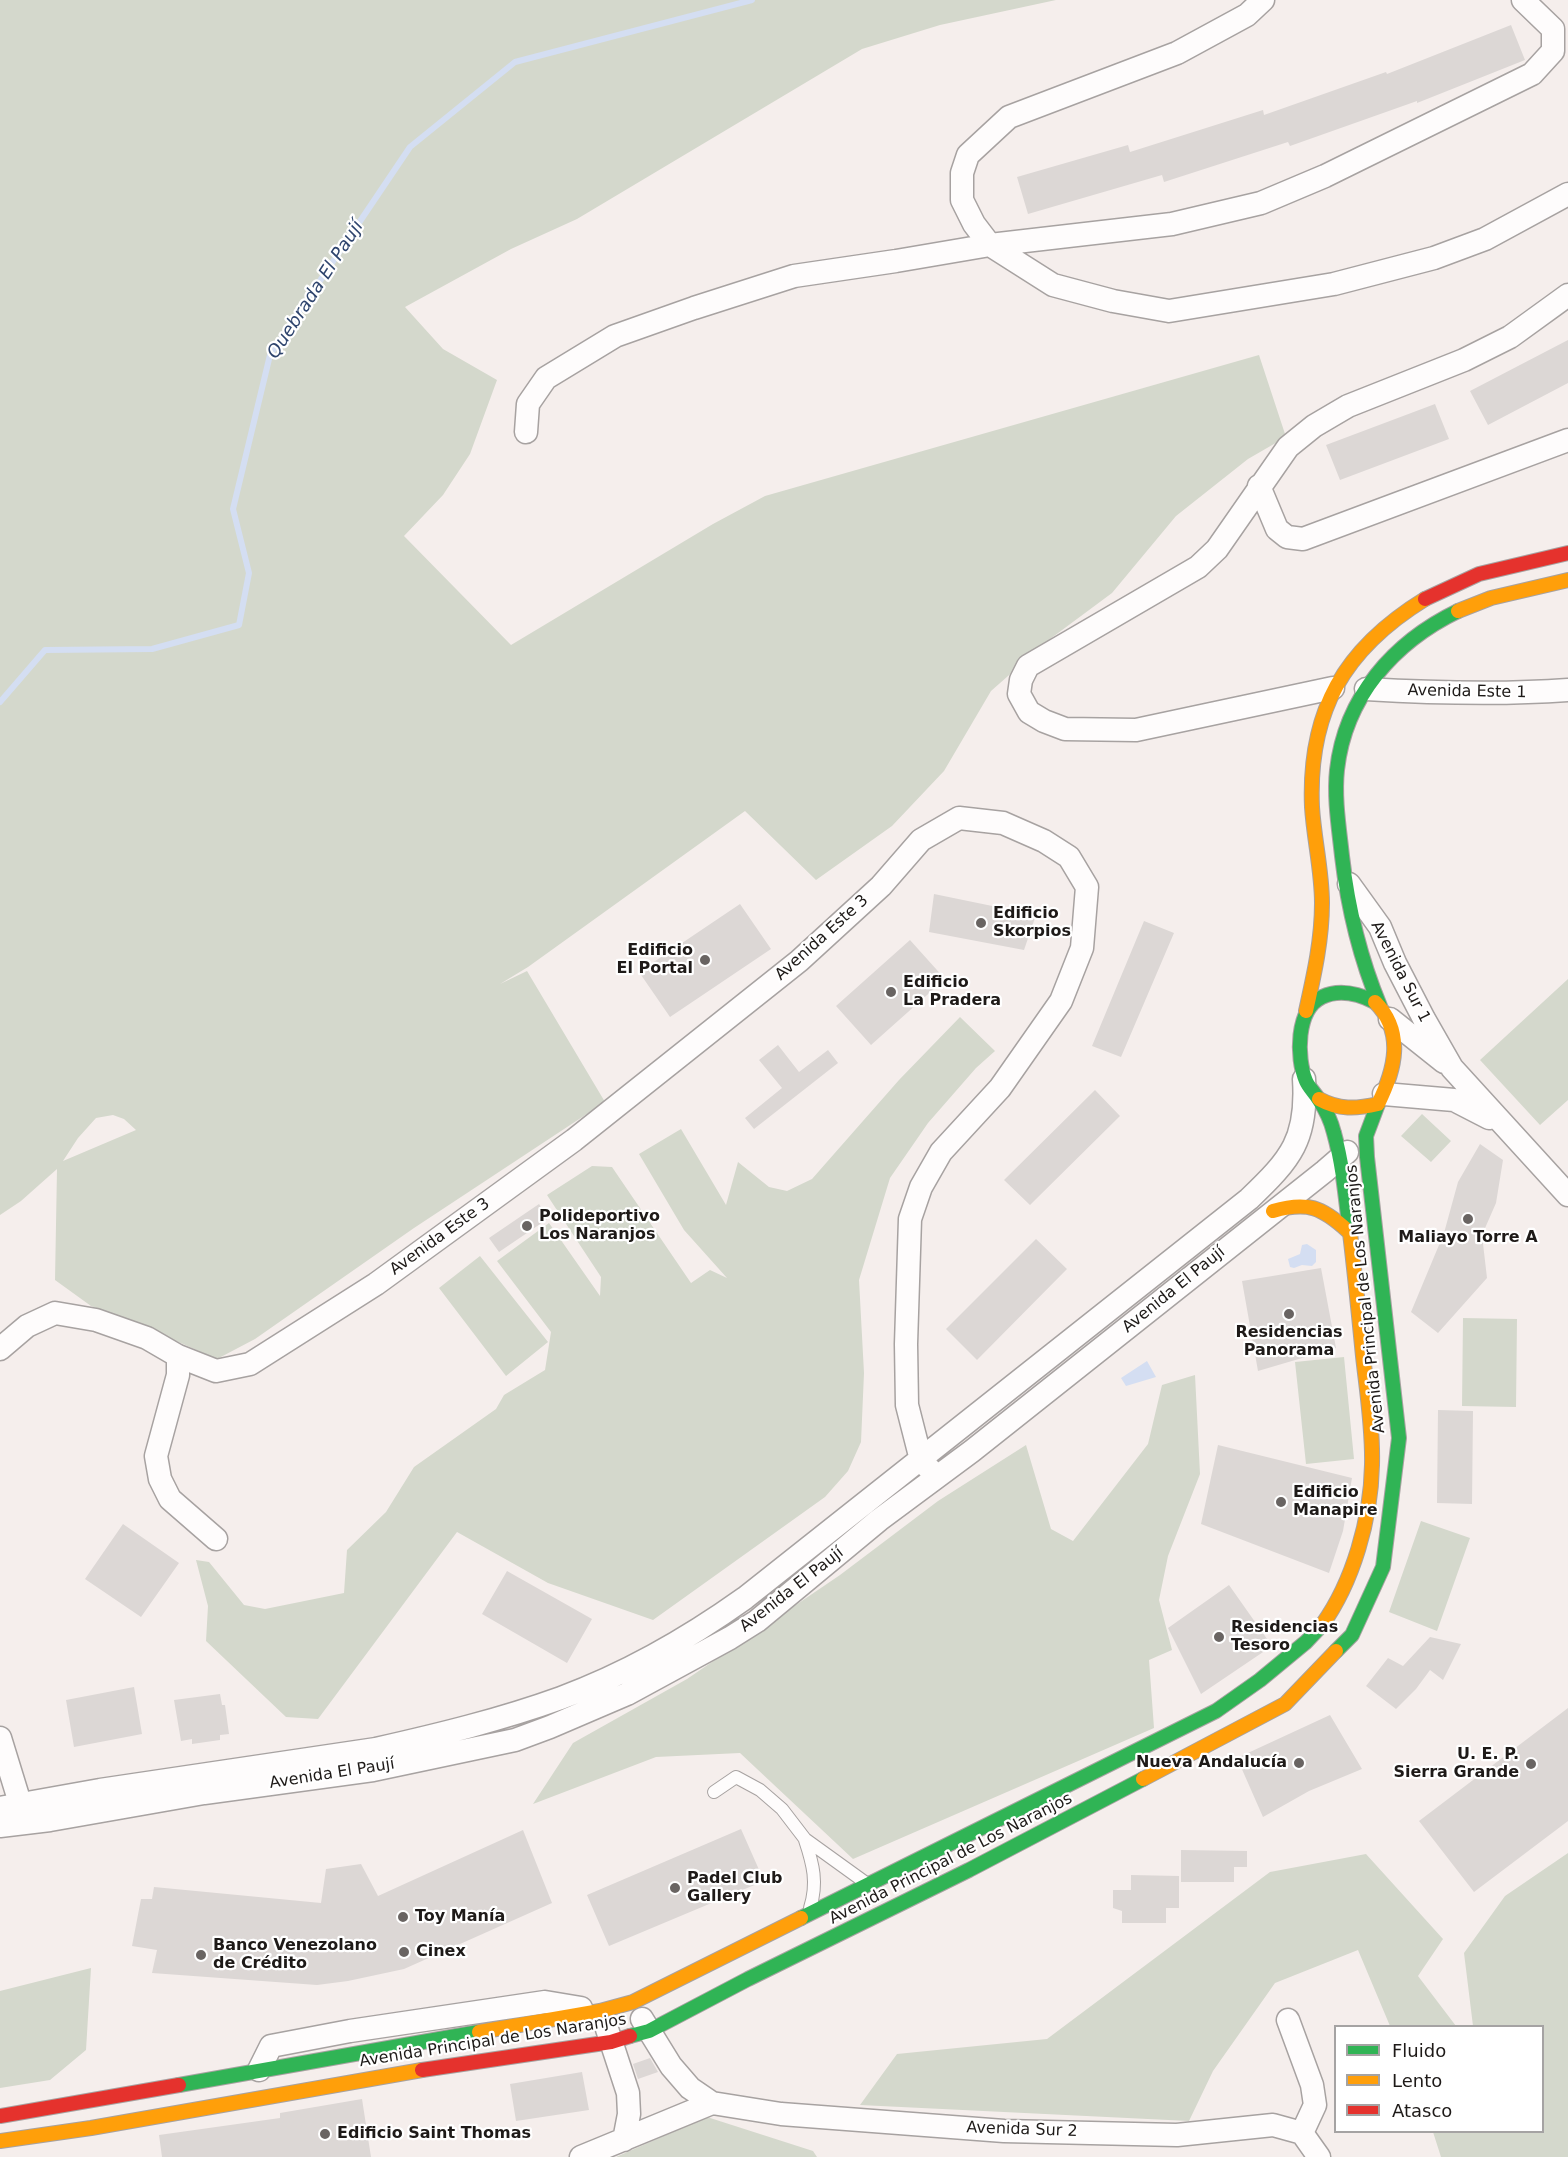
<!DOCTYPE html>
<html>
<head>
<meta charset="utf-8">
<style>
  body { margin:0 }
  #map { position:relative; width:1568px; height:2157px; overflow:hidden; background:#f5eeec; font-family:"DejaVu Sans",sans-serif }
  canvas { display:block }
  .legend { position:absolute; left:1334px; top:2025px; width:210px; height:108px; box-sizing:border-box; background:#fff; border:2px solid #a5a3a3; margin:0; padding:8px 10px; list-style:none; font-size:18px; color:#1e1a18 }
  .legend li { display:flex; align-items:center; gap:12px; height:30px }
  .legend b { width:30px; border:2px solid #a5a3a3 }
</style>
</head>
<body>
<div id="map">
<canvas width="1568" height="2157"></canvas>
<ul class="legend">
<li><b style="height:8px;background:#30b455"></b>Fluido</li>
<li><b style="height:8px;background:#ff9f0a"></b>Lento</li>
<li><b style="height:8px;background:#e5322d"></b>Atasco</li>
</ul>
</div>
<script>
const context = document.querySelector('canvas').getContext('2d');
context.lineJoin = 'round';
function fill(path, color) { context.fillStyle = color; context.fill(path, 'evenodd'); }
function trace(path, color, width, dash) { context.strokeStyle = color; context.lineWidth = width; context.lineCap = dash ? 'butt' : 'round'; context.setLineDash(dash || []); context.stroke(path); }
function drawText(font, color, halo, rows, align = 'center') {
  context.font = font + ' "DejaVu Sans",sans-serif'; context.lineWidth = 4.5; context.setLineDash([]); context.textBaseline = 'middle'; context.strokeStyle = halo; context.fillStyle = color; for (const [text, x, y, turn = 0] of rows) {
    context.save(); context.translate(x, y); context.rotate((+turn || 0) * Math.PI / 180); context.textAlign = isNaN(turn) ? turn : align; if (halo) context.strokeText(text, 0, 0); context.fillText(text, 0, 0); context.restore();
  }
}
const green = new Path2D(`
  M 0,0 L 1056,0 L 940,25 L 862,49 L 577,219 L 511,249 L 405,307 L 443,349 L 497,380 L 470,454 L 443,495 L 404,536 L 511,645 L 713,524 L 765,496 L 1259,355 L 1286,437 L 1248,459 L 1176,516 L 1112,593 L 1050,639 L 991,691 L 944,771 L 892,826 L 816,880 L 745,811 L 528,967 L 500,984 L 527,971 L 605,1102 L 414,1228 L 255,1339 L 217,1359 L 131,1321 L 91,1306 L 55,1280 L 57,1169 L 21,1201 L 0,1215 ZM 113,1115 L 124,1119 L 136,1130 L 63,1161 L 78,1138 L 96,1118 Z
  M 1568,979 L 1568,1100 L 1540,1125 L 1480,1060 Z
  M 960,1017 L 995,1051 L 976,1068 L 928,1123 L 890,1178 L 859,1280 L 864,1373 L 861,1442 L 848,1471 L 825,1497 L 653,1620 L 548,1583 L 457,1532 L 318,1719 L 286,1717 L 206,1641 L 208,1606 L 196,1560 L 209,1562 L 244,1605 L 265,1609 L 344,1593 L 347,1550 L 386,1512 L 414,1467 L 496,1409 L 504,1395 L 545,1370 L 551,1332 L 497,1261 L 549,1223 L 600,1296 L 601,1277 L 547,1195 L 592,1166 L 612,1167 L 691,1283 L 710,1270 L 727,1278 L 684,1230 L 639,1154 L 681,1129 L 726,1205 L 738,1162 L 769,1187 L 787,1191 L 812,1179 L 899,1080 Z
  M 1422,1114 L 1451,1141 L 1431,1162 L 1401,1136 Z
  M 480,1256 L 548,1342 L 506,1376 L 439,1288 Z
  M 1463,1318 L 1517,1319 L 1516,1407 L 1462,1406 Z
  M 1344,1357 L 1354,1459 L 1306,1464 L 1295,1362 Z
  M 1195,1375 L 1200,1474 L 1168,1556 L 1159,1600 L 1172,1650 L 1149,1660 L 1154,1728 L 853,1859 L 740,1753 L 656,1757 L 533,1804 L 573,1743 L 687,1679 L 840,1575 L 938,1501 L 1026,1445 L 1051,1529 L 1073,1541 L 1148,1444 L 1162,1385 Z
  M 1421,1521 L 1470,1538 L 1437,1631 L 1389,1612 Z
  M 1568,1853 L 1568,2157 L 1441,2157 L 1433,2132 L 1542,2132 L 1542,2026 L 1473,2026 L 1464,1953 L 1505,1896 Z
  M 1366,1854 L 1443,1939 L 1418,1976 L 1456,2026 L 1390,2026 L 1358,1950 L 1275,1983 L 1213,2071 L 1189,2121 L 860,2105 L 897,2054 L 1047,2039 L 1270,1872 Z
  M 91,1968 L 86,2050 L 50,2080 L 0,2088 L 0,1991 Z
  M 707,2117 L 813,2151 L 817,2157 L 616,2157 Z`);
const water = new Path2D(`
  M 1307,1244 L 1316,1250 L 1316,1262 L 1312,1266 L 1302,1265 L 1294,1268 L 1290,1267 L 1288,1259 L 1300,1254 L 1302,1245 Z
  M 1147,1361 L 1156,1377 L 1126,1386 L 1121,1378 Z`);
const stream = new Path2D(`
  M 0,702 L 45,650 L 152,649 L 239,625 L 249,573 L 233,509 L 270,355 L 410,147 L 515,62 L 752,0`);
const building = new Path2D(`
  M 1511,25 L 1525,60 L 1417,103 L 1417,101 L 1290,146 L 1288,142 L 1164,182 L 1162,175 L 1028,214 L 1017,177 L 1128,145 L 1130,152 L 1263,110 L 1264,115 L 1386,72 L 1387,74 Z
  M 1568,340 L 1568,383 L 1488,425 L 1470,391 Z
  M 1435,404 L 1449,439 L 1340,480 L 1326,445 Z
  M 934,894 L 1036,915 L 1024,950 L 929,932 Z
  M 740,904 L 771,949 L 670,1017 L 639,972 Z
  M 1144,921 L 1174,933 L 1121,1057 L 1092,1046 Z
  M 910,940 L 945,979 L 871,1045 L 836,1006 Z
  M 778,1045 L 799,1072 L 828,1050 L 838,1063 L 754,1129 L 745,1118 L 782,1088 L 759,1060 Z
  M 1095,1090 L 1120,1116 L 1030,1205 L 1004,1180 Z
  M 1480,1144 L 1503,1160 L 1496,1203 L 1482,1235 L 1487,1278 L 1438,1333 L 1411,1312 L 1444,1233 L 1458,1182 Z
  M 539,1204 L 549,1218 L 499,1252 L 489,1238 Z
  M 1036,1239 L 1067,1269 L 977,1360 L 946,1329 Z
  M 1321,1268 L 1336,1348 L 1258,1371 L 1242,1281 Z
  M 1438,1410 L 1473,1411 L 1472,1504 L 1437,1503 Z
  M 1218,1445 L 1352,1478 L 1343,1531 L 1329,1573 L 1201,1524 Z
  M 123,1524 L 179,1563 L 141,1617 L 85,1579 Z
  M 507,1571 L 592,1619 L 567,1663 L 482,1614 Z
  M 1229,1585 L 1272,1646 L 1201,1694 L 1168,1628 Z
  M 1430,1637 L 1461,1644 L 1443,1680 L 1430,1670 L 1416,1689 L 1396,1709 L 1366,1686 L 1388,1658 L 1403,1666 Z
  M 134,1687 L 142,1734 L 74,1747 L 66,1700 Z
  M 220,1694 L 222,1705 L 225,1705 L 229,1734 L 220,1735 L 220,1740 L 192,1744 L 192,1739 L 181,1741 L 174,1700 Z
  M 1568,1708 L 1568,1821 L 1474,1892 L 1419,1821 Z
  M 1330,1715 L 1362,1769 L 1309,1791 L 1263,1817 L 1237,1758 Z
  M 741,1829 L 764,1881 L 609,1946 L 587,1895 Z
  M 523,1830 L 552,1903 L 404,1969 L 348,1981 L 317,1985 L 152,1973 L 157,1950 L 132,1946 L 141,1899 L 152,1899 L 154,1887 L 321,1903 L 326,1869 L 361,1864 L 378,1896 Z
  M 1181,1850 L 1247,1851 L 1247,1867 L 1234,1867 L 1234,1882 L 1181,1882 Z
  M 1131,1875 L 1179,1876 L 1179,1908 L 1166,1908 L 1166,1923 L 1122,1923 L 1122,1911 L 1113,1908 L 1113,1890 L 1131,1890 Z
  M 650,2058 L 658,2072 L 638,2079 L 633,2064 Z
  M 582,2072 L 589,2110 L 516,2121 L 510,2084 Z
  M 362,2099 L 371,2157 L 162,2157 L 159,2135 L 280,2118 L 280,2113 Z`);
const lane = new Path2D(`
  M 714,1792 L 736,1777 L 760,1790 L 782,1809 L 805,1839 L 866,1883
  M 805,1840 C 813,1864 818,1883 810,1908`);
const street = new Path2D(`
  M 1263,0 L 1247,15 L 1177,53 L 1009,117 L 968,155 L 962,173 L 962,200 L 974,224 L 990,245 L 1053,285 L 1113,301 L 1169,311 L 1334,284 L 1434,258 L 1485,239 L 1568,194
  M 526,432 L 528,404 L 546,378 L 615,336 L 694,308 L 794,276 L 896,261 L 990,245 L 1172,224 L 1261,203 L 1325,176 L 1532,74 L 1553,51 L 1553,29 L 1523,0
  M 1259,486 L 1277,529 L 1287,537 L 1303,539 L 1568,440
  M 1333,688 L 1136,730 L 1065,729 L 1044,721 L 1029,712 L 1019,694 L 1021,680 L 1028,666 L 1198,567 L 1217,549 L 1288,447 L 1314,426 L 1348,406 L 1464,360 L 1510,337 L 1568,295
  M 1366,689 C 1433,693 1501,695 1568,690
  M 1349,884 L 1380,927 L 1395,963 L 1424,1019 L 1452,1068 L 1568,1195
  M 1390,1019 L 1444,1062
  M 1384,1094 L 1454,1100 L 1489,1118
  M 0,1349 L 27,1326 L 55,1313 L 96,1320 L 147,1338 L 178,1356 L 216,1371 L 250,1364 L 376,1284 L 574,1140 L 799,961 L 881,886 L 921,840 L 959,818 L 1003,823 L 1044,841 L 1069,857 L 1087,887 L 1082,948 L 1061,1001 L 1000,1088 L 941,1152 L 921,1187 L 910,1219 L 906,1344 L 907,1405 L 921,1460 L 936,1476
  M 178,1356 L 178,1375 L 156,1456 L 160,1479 L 170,1499 L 216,1539
  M 0,1738 L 24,1816
  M 0,1808 L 100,1790 L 376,1749 C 438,1735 500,1720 561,1698 C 626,1674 689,1638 745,1598 L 1249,1199 C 1291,1159 1308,1139 1304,1079
  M 0,1826 L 50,1820 L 204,1793 L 373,1770 L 515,1740 L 550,1727 L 627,1694 L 730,1638 L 757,1621 L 879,1520 L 972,1451 L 1325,1171 L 1347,1152
  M 642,2019 L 671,2066 L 690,2088 L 712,2103 L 781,2114 L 1004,2131 L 1177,2135 L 1273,2125 L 1302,2133 L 1319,2157
  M 1288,2020 L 1312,2085 L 1315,2105 L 1302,2133
  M 607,2029 L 628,2093 L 629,2114 L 624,2140
  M 259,2070 L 271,2046 L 350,2031 L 545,2002 L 581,2008
  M 581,2157 L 712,2103`);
const fast = new Path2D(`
  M 1380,1006 C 1360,958 1348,908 1342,856 C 1339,828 1334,798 1337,770 C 1345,697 1394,642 1458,611
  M 1350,1233 C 1346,1200 1343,1165 1334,1133 C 1331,1121 1326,1110 1319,1100 C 1315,1093 1309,1088 1306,1081 C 1296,1058 1296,1009 1322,997 C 1339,989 1359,994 1375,1002
  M 1336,1651 L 1352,1635 L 1383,1567 L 1399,1438 L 1367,1157 L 1366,1136 L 1378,1104
  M 801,1918 L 1216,1711 L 1260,1680 L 1306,1642 L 1322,1625
  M 630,2036 L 649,2031 L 748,1979 L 969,1870 L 1143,1779
  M 179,2085 L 479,2032`);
const slow = new Path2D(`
  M 1458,611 L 1491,598 L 1568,580
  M 1306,1011 C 1314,975 1322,940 1322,903 C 1322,871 1314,839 1312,807 C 1308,711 1344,649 1425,599
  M 1319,1099 C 1339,1110 1356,1109 1378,1104 C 1395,1070 1405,1032 1375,1002
  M 1273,1211 C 1307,1201 1322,1207 1348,1231
  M 1322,1625 C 1353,1582 1371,1519 1372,1465 C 1373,1429 1367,1392 1363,1356 C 1359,1315 1355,1274 1350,1233
  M 1143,1779 L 1285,1704 L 1336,1651
  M 479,2032 L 600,2011 L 633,2002 L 801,1918
  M 0,2141 L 91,2128 L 422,2070`);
const jam = new Path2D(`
  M 1425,599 L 1479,574 L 1568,553
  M 422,2070 L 611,2042 L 630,2036
  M 0,2116 L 179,2085`);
const markers = [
  [981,923,6,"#696462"],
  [705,960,6,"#696462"],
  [891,992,6,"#696462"],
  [1468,1219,6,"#696462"],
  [527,1226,6,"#696462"],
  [1289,1314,6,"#696462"],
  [1281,1502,6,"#696462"],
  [1219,1637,6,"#696462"],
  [1299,1763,6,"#696462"],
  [1531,1764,6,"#696462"],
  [675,1888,6,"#696462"],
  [403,1917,6,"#696462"],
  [404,1952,6,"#696462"],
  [201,1955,6,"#696462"],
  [325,2134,6,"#696462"]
];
const streetNames = [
  ["Avenida Este 1",1467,692,1],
  ["Avenida Este 3",822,938,-42],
  ["Avenida Sur 1",1400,972,63],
  ["Avenida Este 3",440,1237,-36],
  ["Avenida El Paují",1174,1290,-39],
  ["Avenida Principal de Los Naranjos",1366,1299,-96],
  ["Avenida El Paují",792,1590,-38],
  ["Avenida El Paují",332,1774,-9],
  ["Avenida Principal de Los Naranjos",951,1859,-27],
  ["Avenida Principal de Los Naranjos",493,2041,-9],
  ["Avenida Sur 2",1022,2130,2]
];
const poiNames = [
  ["Edificio",993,914],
  ["Skorpios",993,932],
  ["Edificio",693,951,"right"],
  ["El Portal",693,969,"right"],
  ["Edificio",903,983],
  ["La Pradera",903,1001],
  ["Polideportivo",539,1217],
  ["Los Naranjos",539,1235],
  ["Maliayo Torre A",1468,1238,"center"],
  ["Residencias",1289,1333,"center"],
  ["Panorama",1289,1351,"center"],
  ["Edificio",1293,1493],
  ["Manapire",1293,1511],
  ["Residencias",1231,1628],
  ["Tesoro",1231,1646],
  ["U. E. P.",1519,1755,"right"],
  ["Sierra Grande",1519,1773,"right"],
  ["Nueva Andalucía",1287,1763,"right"],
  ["Padel Club",687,1879],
  ["Gallery",687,1897],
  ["Toy Manía",415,1917],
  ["Banco Venezolano",213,1946],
  ["de Crédito",213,1964],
  ["Cinex",416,1952],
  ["Edificio Saint Thomas",337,2134]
];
const waterNames = [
  ["Quebrada El Paují",316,290,-57]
];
fill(green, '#d4d8cc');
fill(water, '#d4def2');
trace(stream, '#d4def2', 6);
fill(building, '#dcd7d5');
trace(lane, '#a7a2a1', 14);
trace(street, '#a7a2a1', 25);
trace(fast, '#a7a2a1', 16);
trace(slow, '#a7a2a1', 16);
trace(jam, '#a7a2a1', 16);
trace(lane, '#fefcfc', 12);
trace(street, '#fefcfc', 22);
trace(fast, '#30b455', 14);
trace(slow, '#ff9f0a', 14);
trace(jam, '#e5322d', 14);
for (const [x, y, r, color] of markers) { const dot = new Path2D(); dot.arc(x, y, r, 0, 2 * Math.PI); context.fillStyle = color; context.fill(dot); trace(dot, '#fff', 2); }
drawText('16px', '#1e1a18', '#fff', streetNames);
drawText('bold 16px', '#1e1a18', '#fff', poiNames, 'left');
drawText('italic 18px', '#2e446d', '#fff', waterNames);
</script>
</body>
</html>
